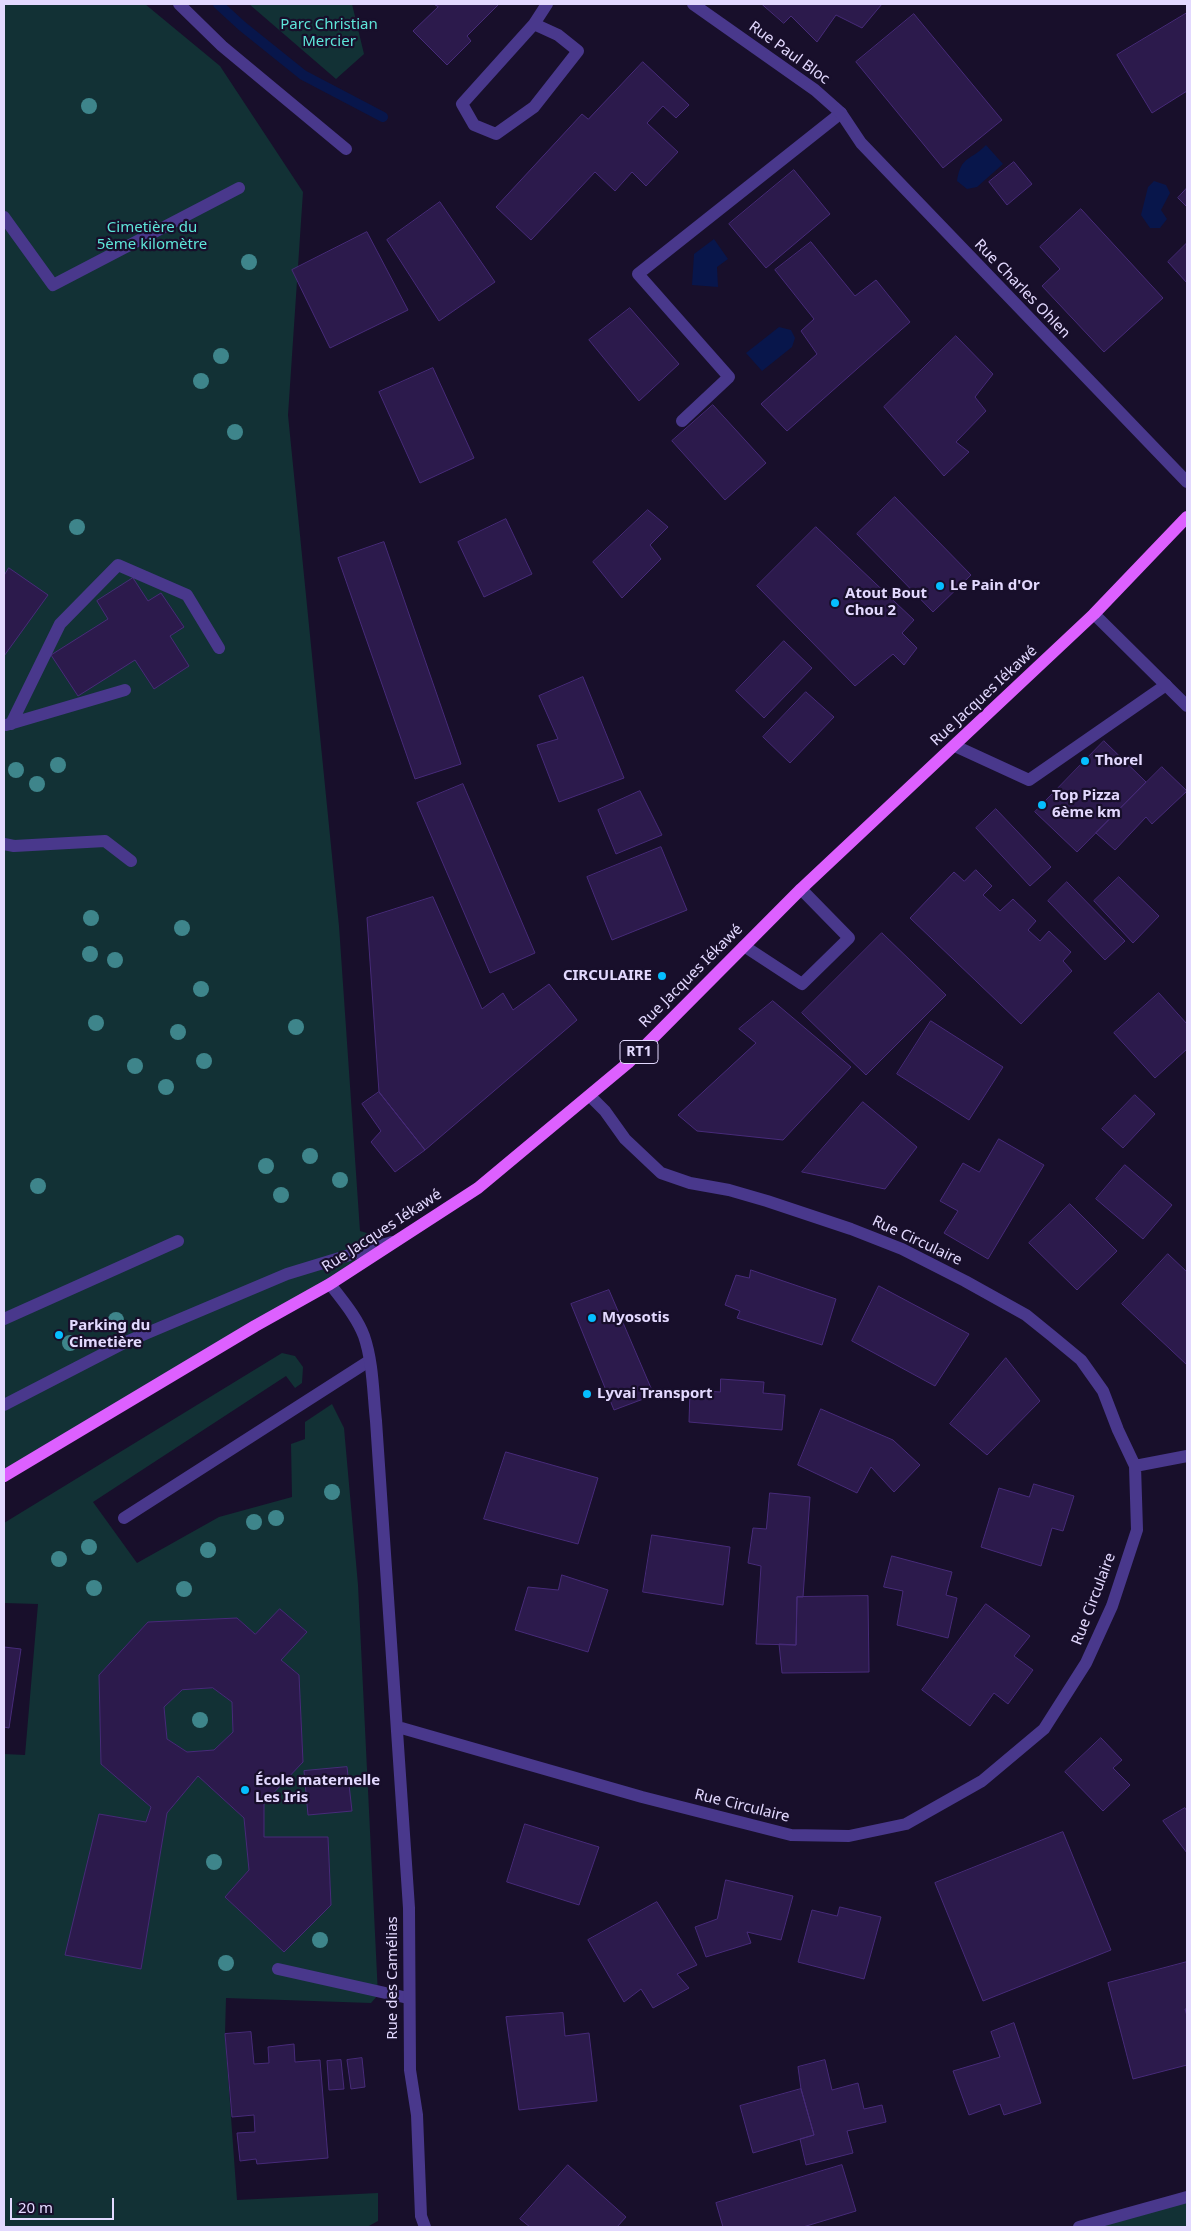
<!DOCTYPE html>
<html>
<head>
<meta charset="utf-8">
<style>
  body { margin:0 }
  #map { position:relative; width:1191px; height:2231px; overflow:hidden; background:#180f2b; font-family:"Noto Sans",sans-serif }
  canvas { display:block }
  .frame { position:absolute; inset:0; border:5px solid #e3d9ff; pointer-events:none }
  .scale { position:absolute; left:10px; top:2198px; width:104px; height:22px; box-sizing:border-box; border:2px solid #e3d9ff; border-top:0; padding-left:6px; font-size:15px; line-height:18px; white-space:nowrap; color:#e3d9ff; -webkit-text-stroke:4px #180f2b; paint-order:stroke }
</style>
</head>
<body>
<div id="map">
<canvas width="1191" height="2231"></canvas>
<div class="frame"></div>
<div class="scale">20 m</div>
</div>
<script>
const context = document.querySelector('canvas').getContext('2d');
context.lineJoin = 'round';
function fill(path, color) { context.fillStyle = color; context.fill(path, 'evenodd'); }
function trace(path, color, width, dash) { context.strokeStyle = color; context.lineWidth = width; context.lineCap = dash ? 'butt' : 'round'; context.setLineDash(dash || []); context.stroke(path); }
function drawText(font, color, halo, rows, align = 'center') {
  context.font = font + ' "Noto Sans",sans-serif'; context.lineWidth = 4.5; context.setLineDash([]); context.textBaseline = 'middle'; context.strokeStyle = halo; context.fillStyle = color; for (const [text, x, y, turn = 0] of rows) {
    context.save(); context.translate(x, y); context.rotate((+turn || 0) * Math.PI / 180); context.textAlign = isNaN(turn) ? turn : align; if (halo) context.strokeText(text, 0, 0); context.fillText(text, 0, 0); context.restore();
  }
}
const green = new Path2D(`
  M 4,4 L 145,4 L 220,66 L 303,192 L 288,415 L 339,926 L 360,1231 L 394,1241 L 4,1476 Z
  M 249,4 L 352,4 L 364,54 L 336,79 Z
  M 282,1353 L 295,1356 L 303,1367 L 302,1383 L 295,1388 L 286,1376 L 93,1502 L 137,1563 L 219,1517 L 292,1497 L 291,1444 L 305,1439 L 305,1422 L 332,1404 L 344,1428 L 358,1585 L 378,1995 L 371,2003 L 226,1998 L 225,2034 L 237,2200 L 378,2193 L 378,2221 L 367,2227 L 4,2227 L 4,1754 L 25,1755 L 38,1604 L 4,1603 L 4,1523 ZM 280,1609 L 307,1632 L 281,1660 L 299,1675 L 303,1762 L 264,1803 L 264,1837 L 328,1837 L 331,1905 L 284,1952 L 225,1897 L 249,1870 L 244,1818 L 198,1776 L 167,1813 L 141,1969 L 66,1955 L 99,1814 L 146,1822 L 151,1807 L 101,1764 L 99,1675 L 148,1622 L 237,1618 L 255,1634 Z
  M 213,1688 L 232,1702 L 233,1732 L 214,1750 L 187,1752 L 167,1739 L 164,1707 L 182,1690 Z
  M 1187,2197 L 1187,2227 L 1079,2227 Z`);
const water = new Path2D(`
  M 986,145 L 1003,164 L 977,187 L 967,189 L 957,181 C 961,155 971,161 986,145 Z
  M 1154,181 L 1166,185 L 1170,193 L 1161,210 L 1167,219 L 1160,228 L 1150,228 L 1141,215 L 1148,187 Z
  M 714,239 L 728,259 L 717,267 L 718,287 L 692,285 L 694,254 Z
  M 779,327 L 791,330 L 795,338 L 792,347 L 762,371 L 746,353 Z`);
const stream = new Path2D(`
  M 218,4 L 242,26 L 303,75 L 383,117`);
const building = new Path2D(`
  M 434,4 L 499,4 L 467,36 L 471,41 L 447,65 L 413,31 L 438,7 Z
  M 762,4 L 882,4 L 862,28 L 836,15 L 817,42 L 791,16 L 784,23 Z
  M 1187,13 L 1187,91 L 1152,113 L 1117,55 Z
  M 914,14 L 1002,120 L 943,168 L 856,62 Z
  M 643,62 L 689,105 L 676,118 L 663,106 L 647,123 L 678,152 L 646,186 L 632,172 L 615,191 L 595,172 L 531,240 L 496,207 L 582,114 L 588,119 Z
  M 1014,162 L 1032,184 L 1007,205 L 989,182 Z
  M 794,170 L 830,214 L 766,268 L 729,224 Z
  M 1187,188 L 1187,207 L 1178,198 Z
  M 440,202 L 495,282 L 439,321 L 387,240 Z
  M 1081,209 L 1163,298 L 1104,352 L 1042,286 L 1060,269 L 1040,247 Z
  M 367,232 L 408,310 L 330,348 L 292,270 Z
  M 811,242 L 855,296 L 876,280 L 910,322 L 787,431 L 761,404 L 817,354 L 801,331 L 814,319 L 775,270 Z
  M 1187,243 L 1187,283 L 1168,262 Z
  M 630,308 L 679,364 L 639,401 L 589,340 Z
  M 956,336 L 993,374 L 975,397 L 986,411 L 956,442 L 969,452 L 944,476 L 884,407 Z
  M 433,368 L 474,458 L 420,483 L 379,392 Z
  M 713,405 L 766,463 L 725,500 L 672,441 Z
  M 895,497 L 971,575 L 933,612 L 857,534 Z
  M 648,510 L 668,527 L 650,545 L 661,559 L 622,598 L 593,562 Z
  M 506,519 L 532,574 L 484,597 L 458,542 Z
  M 816,527 L 914,620 L 902,633 L 917,648 L 904,665 L 893,654 L 855,686 L 757,586 Z
  M 384,542 L 461,764 L 415,779 L 338,558 Z
  M 9,568 L 48,595 L 4,656 L 4,576 Z
  M 133,578 L 148,601 L 161,593 L 184,627 L 170,636 L 189,666 L 154,689 L 135,660 L 78,696 L 51,655 L 108,619 L 97,601 Z
  M 784,641 L 812,668 L 764,718 L 736,691 Z
  M 583,677 L 624,778 L 559,802 L 537,745 L 558,739 L 539,696 Z
  M 806,692 L 834,717 L 790,763 L 763,737 Z
  M 1104,741 L 1146,782 L 1077,852 L 1035,812 Z
  M 1162,767 L 1187,791 L 1152,824 L 1146,817 L 1115,850 L 1096,833 Z
  M 463,784 L 535,953 L 490,973 L 417,803 Z
  M 640,791 L 662,835 L 616,854 L 598,810 Z
  M 996,809 L 1051,867 L 1030,886 L 976,828 Z
  M 661,847 L 687,910 L 612,940 L 587,877 Z
  M 976,870 L 992,886 L 983,895 L 1000,911 L 1013,899 L 1036,921 L 1028,930 L 1040,941 L 1049,931 L 1071,952 L 1063,961 L 1072,971 L 1021,1024 L 910,918 L 954,872 L 964,881 Z
  M 1119,877 L 1159,916 L 1133,943 L 1094,901 Z
  M 1067,882 L 1125,941 L 1105,960 L 1048,901 Z
  M 433,897 L 482,1009 L 503,993 L 513,1010 L 549,984 L 577,1020 L 425,1150 L 379,1092 L 367,918 Z
  M 882,933 L 946,995 L 866,1075 L 802,1013 Z
  M 1159,993 L 1187,1024 L 1187,1049 L 1155,1078 L 1114,1033 Z
  M 773,1001 L 851,1067 L 783,1140 L 697,1131 L 678,1115 L 756,1043 L 739,1029 Z
  M 931,1021 L 1003,1067 L 969,1120 L 897,1074 Z
  M 379,1092 L 425,1150 L 395,1172 L 371,1142 L 381,1131 L 362,1104 Z
  M 1135,1095 L 1155,1114 L 1123,1148 L 1102,1129 Z
  M 863,1102 L 917,1147 L 885,1189 L 802,1172 Z
  M 999,1139 L 1044,1165 L 988,1259 L 944,1233 L 958,1211 L 940,1201 L 963,1163 L 979,1172 Z
  M 1125,1165 L 1172,1205 L 1143,1239 L 1096,1199 Z
  M 1070,1204 L 1117,1251 L 1077,1290 L 1029,1243 Z
  M 1168,1254 L 1187,1272 L 1187,1365 L 1122,1304 Z
  M 751,1270 L 836,1299 L 822,1345 L 737,1318 L 740,1311 L 725,1305 L 736,1275 L 749,1278 Z
  M 879,1286 L 969,1334 L 935,1386 L 852,1341 Z
  M 609,1290 L 654,1395 L 614,1410 L 571,1304 Z
  M 1006,1358 L 1040,1401 L 987,1455 L 950,1424 Z
  M 721,1379 L 764,1382 L 763,1393 L 785,1395 L 782,1430 L 689,1422 L 690,1390 L 720,1392 Z
  M 821,1409 L 893,1440 L 920,1465 L 894,1492 L 871,1467 L 857,1493 L 798,1465 Z
  M 506,1452 L 598,1478 L 578,1544 L 484,1519 Z
  M 1034,1484 L 1074,1496 L 1063,1531 L 1052,1528 L 1041,1566 L 981,1547 L 999,1488 L 1029,1497 Z
  M 770,1493 L 810,1497 L 803,1597 L 797,1597 L 796,1645 L 756,1644 L 761,1566 L 748,1563 L 753,1528 L 766,1529 Z
  M 652,1535 L 730,1547 L 723,1605 L 643,1592 Z
  M 892,1556 L 952,1572 L 946,1595 L 957,1598 L 948,1638 L 897,1625 L 903,1591 L 884,1587 Z
  M 562,1575 L 608,1590 L 588,1652 L 515,1630 L 528,1587 L 558,1590 Z
  M 868,1596 L 869,1672 L 782,1673 L 779,1644 L 796,1645 L 797,1597 Z
  M 986,1604 L 1030,1636 L 1014,1656 L 1033,1670 L 1008,1704 L 994,1693 L 970,1726 L 922,1690 Z
  M 280,1609 L 307,1632 L 281,1660 L 299,1675 L 303,1762 L 264,1803 L 264,1837 L 328,1837 L 331,1905 L 284,1952 L 225,1897 L 249,1870 L 244,1818 L 198,1776 L 167,1813 L 141,1969 L 65,1955 L 99,1814 L 146,1822 L 151,1807 L 101,1764 L 99,1675 L 148,1622 L 237,1618 L 255,1634 ZM 213,1688 L 232,1702 L 233,1732 L 214,1750 L 187,1752 L 167,1739 L 164,1707 L 182,1690 Z
  M 4,1647 L 21,1649 L 9,1728 L 4,1727 Z
  M 1101,1738 L 1122,1760 L 1113,1768 L 1130,1785 L 1103,1811 L 1065,1772 Z
  M 347,1767 L 352,1811 L 308,1815 L 304,1771 Z
  M 1185,1808 L 1187,1811 L 1187,1853 L 1163,1821 Z
  M 525,1824 L 599,1847 L 579,1905 L 507,1882 Z
  M 1063,1832 L 1111,1950 L 983,2001 L 935,1883 Z
  M 726,1880 L 793,1896 L 781,1940 L 747,1932 L 751,1943 L 706,1957 L 695,1927 L 717,1919 Z
  M 657,1902 L 697,1965 L 677,1974 L 689,1988 L 653,2008 L 641,1989 L 624,2002 L 588,1940 Z
  M 840,1907 L 881,1917 L 864,1979 L 798,1962 L 812,1910 L 837,1916 Z
  M 1187,1962 L 1187,2009 L 1185,2009 L 1187,2016 L 1187,2065 L 1133,2079 L 1108,1983 Z
  M 563,2013 L 565,2036 L 589,2033 L 597,2101 L 519,2110 L 506,2017 Z
  M 1014,2023 L 1041,2103 L 1004,2115 L 1000,2104 L 969,2115 L 953,2071 L 1000,2057 L 991,2032 Z
  M 251,2032 L 254,2064 L 269,2063 L 268,2047 L 294,2044 L 295,2062 L 320,2060 L 328,2158 L 257,2164 L 256,2159 L 240,2161 L 237,2133 L 255,2132 L 254,2115 L 232,2117 L 225,2034 Z
  M 362,2058 L 365,2087 L 351,2089 L 347,2060 Z
  M 341,2060 L 344,2089 L 329,2090 L 327,2061 Z
  M 825,2060 L 832,2090 L 858,2083 L 864,2109 L 882,2105 L 886,2122 L 847,2131 L 853,2153 L 806,2165 L 800,2139 L 814,2135 L 801,2089 L 798,2067 Z
  M 801,2089 L 814,2135 L 753,2153 L 740,2106 Z
  M 568,2165 L 626,2217 L 617,2227 L 530,2227 L 520,2219 Z
  M 842,2165 L 856,2211 L 803,2227 L 723,2227 L 716,2203 Z`);
const service = new Path2D(`
  M 179,4 L 222,46 L 346,149
  M 4,217 L 53,285 L 239,188
  M 682,421 L 729,377 L 638,274 L 841,113
  M 11,724 L 60,624 L 118,565 L 187,595 L 219,648
  M 6,725 L 125,690
  M 955,746 L 1029,780 L 1166,685
  M 4,844 L 14,846 L 105,841 L 131,861
  M 744,946 L 802,984 L 849,938 L 801,889
  M 4,1319 L 178,1241
  M 4,1405 L 126,1342 L 287,1274 L 392,1242
  M 124,1518 L 369,1361
  M 278,1969 L 408,1998`);
const minor = new Path2D(`
  M 693,4 L 815,90 L 841,113 L 861,143 L 1187,482
  M 534,24 L 558,35 L 578,51 L 534,107 L 496,134 L 474,125 L 462,104 L 534,24 L 547,4
  M 1094,614 L 1187,706
  M 330,1284 C 342,1300 357,1317 364,1336 C 373,1362 373,1393 376,1421 L 409,1908 L 410,2070 L 417,2115 L 421,2216 L 425,2227
  M 1135,1466 L 1187,1456
  M 398,1727 L 642,1797 L 791,1835 L 849,1836 L 906,1824 L 982,1781 L 1044,1729 L 1086,1663 L 1112,1606 L 1137,1530 L 1135,1466 L 1118,1430 L 1103,1391 L 1081,1360 L 1052,1336 L 1026,1315 L 965,1281 L 902,1249 L 851,1229 L 767,1201 L 729,1190 L 690,1183 L 661,1173 L 625,1139 L 605,1111 L 590,1096
  M 1079,2227 L 1187,2197`);
const primary = new Path2D(`
  M 4,1476 L 255,1326 L 330,1284 L 478,1188 L 628,1063 L 801,889 L 1094,614 L 1187,517`);
const trees = [
  [89,106],
  [249,262],
  [221,356],
  [201,381],
  [235,432],
  [77,527],
  [58,765],
  [16,770],
  [37,784],
  [91,918],
  [182,928],
  [90,954],
  [115,960],
  [201,989],
  [96,1023],
  [296,1027],
  [178,1032],
  [204,1061],
  [135,1066],
  [166,1087],
  [310,1156],
  [266,1166],
  [340,1180],
  [38,1186],
  [281,1195],
  [116,1320],
  [70,1343],
  [332,1492],
  [276,1518],
  [254,1522],
  [89,1547],
  [208,1550],
  [59,1559],
  [94,1588],
  [184,1589],
  [200,1720],
  [214,1862],
  [320,1940],
  [226,1963]
];
const markers = [
  [940,586,5,"#05beff"],
  [835,603,5,"#05beff"],
  [1085,761,5,"#05beff"],
  [1042,805,5,"#05beff"],
  [662,976,5,"#05beff"],
  [592,1318,5,"#05beff"],
  [59,1335,5,"#05beff"],
  [587,1394,5,"#05beff"],
  [245,1790,5,"#05beff"]
];
const shields = [
  [639,1052,38]
];
const shieldNames = [
  ["RT1",639,1052]
];
const parkNames = [
  ["Parc Christian",329,25],
  ["Mercier",329,42],
  ["Cimetière du",152,228],
  ["5ème kilomètre",152,245]
];
const streetNames = [
  ["Rue Paul Bloc",789,53,36],
  ["Rue Charles Ohlen",1022,289,46],
  ["Rue Jacques Iékawé",984,696,-43],
  ["Rue Jacques Iékawé",691,976,-45],
  ["Rue Jacques Iékawé",382,1231,-33],
  ["Rue Circulaire",917,1241,25],
  ["Rue Circulaire",1094,1599,-69],
  ["Rue Circulaire",742,1806,14],
  ["Rue des Camélias",393,1978,-90]
];
const poiNames = [
  ["Le Pain d'Or",950,586],
  ["Atout Bout",845,594],
  ["Chou 2",845,611],
  ["Thorel",1095,761],
  ["Top Pizza",1052,796],
  ["6ème km",1052,813],
  ["CIRCULAIRE",652,976,"right"],
  ["Myosotis",602,1318],
  ["Parking du",69,1326],
  ["Cimetière",69,1343],
  ["Lyvai Transport",597,1394],
  ["École maternelle",255,1781],
  ["Les Iris",255,1798]
];
fill(green, '#123135');
fill(water, '#08164b');
trace(stream, '#08164b', 10);
fill(building, '#2c1a4c');
trace(building, '#472b79', 1);
trace(service, '#49388c', 12);
trace(minor, '#49388c', 12);
trace(primary, '#dd60ff', 12);
context.fillStyle = '#3e858b';
for (const [x, y] of trees) { context.beginPath(); context.arc(x, y, 8, 0, 2 * Math.PI); context.fill(); }
for (const [x, y, r, color] of markers) { const dot = new Path2D(); dot.arc(x, y, r, 0, 2 * Math.PI); context.fillStyle = color; context.fill(dot); trace(dot, '#180f2b', 2); }
for (const [x, y, w] of shields) { const box = new Path2D(); box.roundRect(x - w / 2, y - 11.5, w, 23, 4); context.fillStyle = '#180f2b'; context.fill(box); trace(box, '#e3d9ff', 1); }
drawText('bold 14px', '#e3d9ff', null, shieldNames);
drawText('15px', '#5ee6d9', '#180f2b', parkNames);
drawText('15px', '#e3d9ff', '#180f2b', streetNames);
drawText('bold 15px', '#e3d9ff', '#180f2b', poiNames, 'left');
</script>
</body>
</html>
